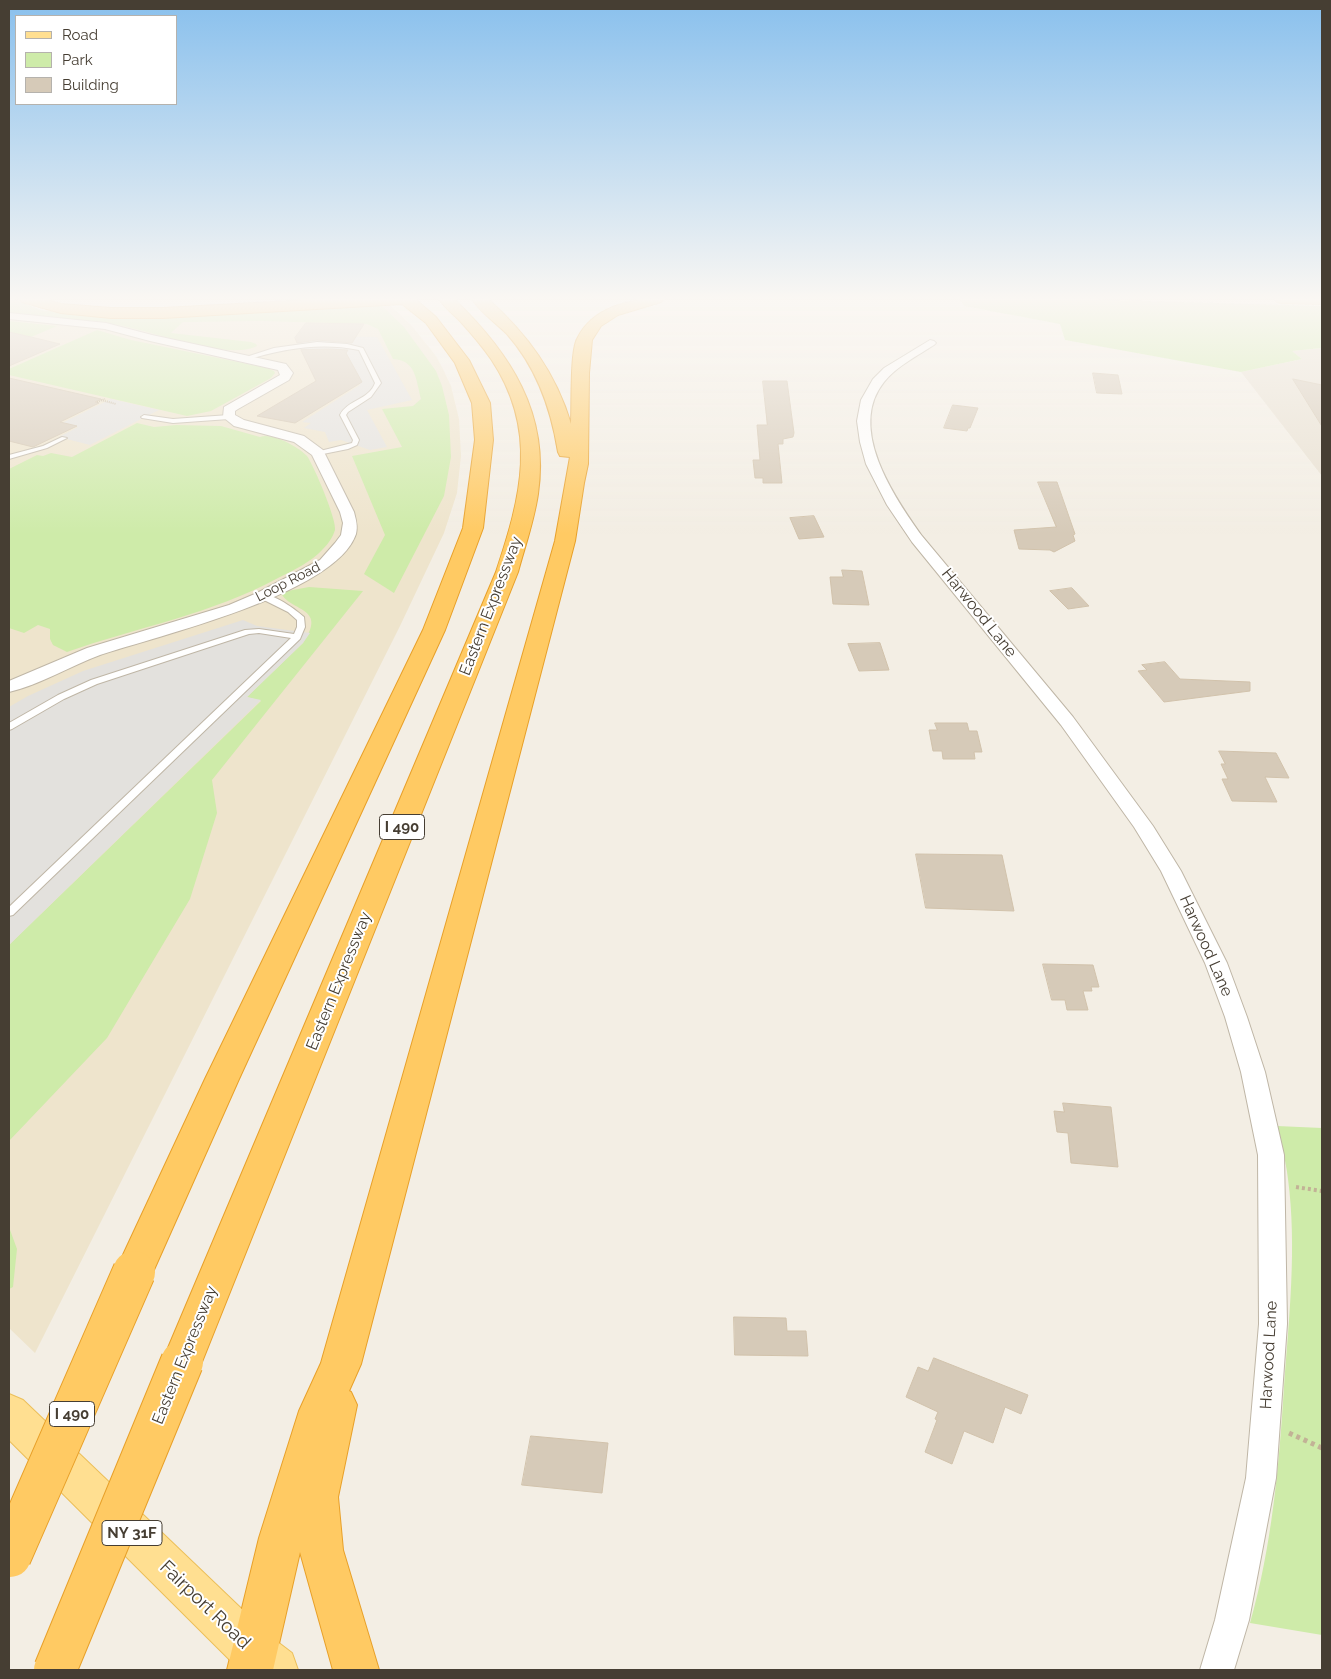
<!DOCTYPE html>
<html>
<head>
<meta charset="utf-8">
<style>
  body { margin:0 }
  #map { position:relative; width:1331px; height:1679px; overflow:hidden; background:#f3eee4; font-family:Raleway,sans-serif }
  canvas { display:block }
  .frame { position:absolute; inset:0; border:10px solid #463e33; pointer-events:none }
  .legend { position:absolute; left:15px; top:15px; width:162px; height:90px; box-sizing:border-box; background:#fff; border:1px solid #b5b2ad; margin:0; padding:6px 9px; list-style:none; font-size:15px; color:#463e33 }
  .legend li { display:flex; align-items:center; gap:10px; height:25px }
  .legend b { width:25px; border:1px solid #b5b2ad }
</style>
</head>
<body>
<div id="map">
<canvas width="1331" height="1679"></canvas>
<div class="frame"></div>
<ul class="legend">
<li><b style="height:6px;background:#ffdf91"></b>Road</li>
<li><b style="height:14px;background:#ceeba9"></b>Park</li>
<li><b style="height:14px;background:#d6cab8"></b>Building</li>
</ul>
</div>
<script>
const context = document.querySelector('canvas').getContext('2d');
context.lineJoin = 'round';
function fill(path, color) { context.fillStyle = color; context.fill(path, 'evenodd'); }
function trace(path, color, width, dash) { context.strokeStyle = color; context.lineWidth = width; context.lineCap = dash ? 'butt' : 'round'; context.setLineDash(dash || []); context.stroke(path); }
function drawText(font, color, halo, rows, align = 'center') {
  context.font = font + ' Raleway,sans-serif'; context.lineWidth = 4; context.setLineDash([]); context.textBaseline = 'middle'; context.strokeStyle = halo; context.fillStyle = color; for (const [text, x, y, turn = 0] of rows) {
    context.save(); context.translate(x, y); context.rotate((+turn || 0) * Math.PI / 180); context.textAlign = isNaN(turn) ? turn : align; if (halo) context.strokeText(text, 0, 0); context.fillText(text, 0, 0); context.restore();
  }
}
const residential = new Path2D(`
  M 1322,348 L 1322,476 L 1241,372 L 1302,359 L 1291,351 Z`);
const education = new Path2D(`
  M 9,299 L 13,299 L 40,310 L 110,317 L 388,303 L 412,326 L 436,356 L 443,369 L 451,386 L 459,419 L 461,456 L 457,493 L 444,533 L 400,626 L 35,1353 L 9,1328 Z`);
const green = new Path2D(`
  M 9,299 L 13,299 L 40,310 L 110,317 L 379,303 L 404,327 L 436,371 L 442,386 L 449,415 L 451,457 L 444,496 L 394,593 L 364,574 L 385,535 L 352,456 L 402,447 L 382,409 L 413,406 L 421,399 C 416,380 416,360 393,359 L 378,329 L 367,324 L 261,321 L 183,322 L 171,333 L 251,342 L 256,344 L 257,346 C 226,362 147,328 111,324 C 77,319 43,317 9,313 Z
  M 960,299 L 1073,299 L 1322,306 L 1322,348 L 1292,351 L 1302,359 L 1241,372 L 1065,340 L 1060,324 L 964,306 Z
  M 9,321 L 57,326 L 31,337 L 9,332 Z
  M 97,330 L 131,340 L 267,368 L 274,371 L 275,373 L 271,378 L 211,411 L 187,416 L 9,375 L 9,369 Z
  M 137,423 L 154,427 L 176,425 L 221,426 L 260,437 C 271,432 299,447 307,456 C 314,466 337,520 335,530 C 333,537 328,544 323,549 C 311,562 294,570 278,578 C 212,614 138,627 67,652 L 53,645 L 50,639 L 50,629 L 38,625 L 24,633 L 9,628 L 9,469 L 37,455 L 43,456 L 51,453 L 72,457 Z
  M 309,587 L 363,591 L 212,780 L 217,813 L 190,899 L 107,1038 L 9,1141 L 9,945 L 261,701 L 247,697 L 303,643 C 327,608 294,612 282,595 L 282,592 Z
  M 1277,1126 L 1322,1128 L 1322,1635 L 1250,1623 C 1272,1546 1279,1466 1284,1387 C 1289,1318 1297,1247 1288,1179 C 1286,1161 1281,1144 1277,1126 Z
  M 9,1227 L 17,1249 L 13,1287 L 9,1289 Z`);
const parking = new Path2D(`
  M 294,336 L 377,337 L 412,400 L 367,410 L 387,447 L 370,450 L 341,440 L 329,442 L 325,432 L 304,428 L 311,423 L 302,422 L 360,385 L 350,367 L 353,366 L 347,355 L 306,360 Z
  M 111,399 L 159,410 L 90,445 L 59,437 L 78,427 L 62,423 Z
  M 243,620 L 257,626 L 310,633 L 303,643 L 247,697 L 261,700 L 9,945 L 9,707 L 28,696 L 83,671 Z`);
const building = new Path2D(`
  M 306,323 L 364,324 L 352,343 L 317,340 L 297,343 L 295,338 Z
  M 9,332 L 31,337 L 60,344 L 9,366 Z
  M 330,349 L 348,350 L 346,353 L 362,382 L 295,423 L 257,416 L 316,381 L 301,350 Z
  M 1093,373 L 1118,375 L 1122,394 L 1097,393 Z
  M 9,378 L 101,399 L 95,402 L 99,403 L 60,422 L 77,426 L 33,447 L 9,441 Z
  M 1293,379 L 1322,385 L 1322,426 Z
  M 763,381 L 787,381 L 794,433 L 793,437 L 783,439 L 783,444 L 778,444 L 782,483 L 763,483 L 763,478 L 755,478 L 753,460 L 760,460 L 757,425 L 767,425 Z
  M 953,405 L 978,408 L 970,428 L 968,428 L 967,431 L 944,428 Z
  M 1038,482 L 1057,482 L 1075,534 L 1073,535 L 1075,541 L 1054,552 L 1050,550 L 1019,549 L 1014,530 L 1056,527 Z
  M 814,516 L 824,537 L 799,539 L 790,518 Z
  M 842,570 L 862,571 L 869,605 L 833,604 L 830,577 L 843,577 Z
  M 1072,588 L 1089,606 L 1068,609 L 1050,591 Z
  M 880,643 L 889,670 L 859,671 L 848,644 Z
  M 1165,662 L 1180,679 L 1250,682 L 1250,691 L 1164,702 L 1138,671 L 1147,670 L 1142,665 Z
  M 935,723 L 967,723 L 969,731 L 977,731 L 982,752 L 974,752 L 975,759 L 943,759 L 942,751 L 933,751 L 929,730 L 937,730 Z
  M 1219,751 L 1276,753 L 1289,778 L 1265,777 L 1277,802 L 1232,801 L 1222,779 L 1228,779 L 1221,764 L 1225,764 Z
  M 916,854 L 1002,855 L 1014,911 L 926,908 Z
  M 1043,964 L 1093,965 L 1099,987 L 1091,987 L 1092,991 L 1083,991 L 1088,1010 L 1067,1010 L 1065,1000 L 1052,1000 Z
  M 1063,1103 L 1111,1107 L 1118,1167 L 1071,1163 L 1068,1133 L 1057,1132 L 1054,1111 L 1064,1112 Z
  M 734,1317 L 786,1318 L 787,1331 L 806,1331 L 808,1356 L 735,1355 Z
  M 934,1358 L 1028,1395 L 1021,1414 L 1005,1407 L 993,1443 L 964,1431 L 952,1464 L 925,1452 L 937,1420 L 935,1419 L 938,1412 L 906,1397 L 918,1367 L 928,1371 Z
  M 531,1436 L 608,1443 L 602,1493 L 522,1485 Z`);
const pathFar2 = new Path2D(`
  M 101,400 L 116,404
  M 97,402 L 105,399`);
const pathFar1 = new Path2D(`
  M 1296,1187 L 1322,1191`);
const path = new Path2D(`
  M 1289,1433 L 1322,1448`);
const lane = new Path2D(`
  M 317,342 L 347,344 L 363,348 L 381,383 L 371,397 L 348,412 L 346,415 L 359,440 L 357,445 L 348,449 L 318,455 L 315,453 L 316,452 L 352,443 L 353,440 L 340,415 C 347,400 369,400 375,383 L 359,350 C 319,342 284,349 246,360 L 243,358 L 274,348 Z
  M 144,415 L 173,419 L 229,415 L 232,417 L 229,419 L 173,423 L 142,418 L 141,417 Z
  M 62,437 L 67,438 L 47,448 L 9,459 L 9,455 L 43,446 Z
  M 260,594 C 273,593 295,609 304,617 L 305,627 L 300,639 L 13,915 L 9,916 L 9,907 L 291,638 L 259,633 L 249,634 L 97,684 L 64,699 L 12,729 L 9,730 L 9,723 L 58,695 L 91,680 L 245,630 L 259,629 L 294,634 L 297,627 L 297,620 L 288,612 L 260,598 Z`);
const street = new Path2D(`
  M 9,313 L 106,323 L 152,335 L 286,364 L 293,373 L 289,380 L 238,409 L 235,411 L 235,415 L 244,420 L 304,436 L 323,450 L 354,512 C 356,520 358,526 356,534 C 336,594 157,636 100,655 C 70,666 40,685 9,692 L 9,681 L 87,648 L 229,605 L 257,593 L 320,560 L 335,543 L 341,535 L 343,523 L 340,512 L 312,455 L 294,442 L 234,426 L 223,417 L 224,407 L 280,375 L 278,370 L 150,341 L 105,329 L 9,319 Z
  M 930,340 L 934,341 L 936,343 L 934,345 C 917,356 897,366 884,382 C 847,428 894,497 922,536 L 1073,717 L 1153,826 L 1181,871 L 1227,963 L 1247,1017 L 1265,1072 L 1284,1155 L 1287,1324 L 1276,1478 L 1249,1620 L 1234,1670 L 1200,1670 L 1215,1620 L 1246,1478 L 1259,1324 L 1258,1155 L 1241,1072 L 1225,1017 L 1205,963 L 1161,871 L 1134,827 L 1061,725 L 912,542 L 887,505 L 866,464 L 860,442 L 857,421 L 861,400 L 873,379 L 884,368 Z`);
const primary = new Path2D(`
  M 1275,299 L 1322,299 L 1322,304 L 1282,303 L 1277,302 Z
  M 9,1394 L 23,1400 L 271,1637 L 292,1653 L 298,1670 L 239,1669 L 9,1440 Z`);
const highway = new Path2D(`
  M 20,299 L 44,299 L 61,304 L 111,308 L 163,308 L 329,299 L 415,299 L 436,317 L 469,360 L 490,403 L 493,440 L 483,528 L 445,630 L 239,1079 L 153,1272 L 147,1283 L 134,1288 L 121,1283 L 115,1272 L 205,1079 L 423,630 L 463,528 L 475,440 L 472,403 L 455,363 L 426,323 L 402,304 L 163,318 L 111,318 L 61,313 L 22,302 Z
  M 439,299 L 454,299 C 510,353 550,413 538,494 C 534,521 525,546 518,572 L 202,1362 L 196,1374 L 182,1380 L 168,1374 L 162,1362 L 496,572 C 521,497 539,431 491,359 C 482,346 471,333 460,321 C 453,314 444,307 439,299 Z
  M 472,299 L 488,299 C 527,334 556,373 571,424 C 572,406 570,352 577,339 C 592,307 631,298 663,299 L 661,302 L 618,315 L 601,326 L 592,340 L 589,373 L 588,464 L 584,483 L 575,541 L 361,1364 L 349,1391 L 351,1392 L 357,1405 L 338,1497 L 343,1550 L 379,1670 L 333,1670 L 300,1552 L 273,1670 L 227,1670 L 259,1538 L 299,1411 L 321,1363 L 555,541 L 570,457 L 560,456 L 558,452 C 551,408 537,368 507,334 C 496,323 480,312 472,299 Z`);
const highwayBridge = new Path2D(`
  M 10,1556 L 134,1272
  M 55,1670 L 182,1362`);
const farStreetnames = [
  ["Loop Road",288,582,-27]
];
const shields = [
  [402,827,45],
  [72,1414,45],
  [132,1533,60]
];
const shieldNames = [
  ["I 490",402,827],
  ["I 490",72,1414],
  ["NY 31F",132,1533]
];
const streetNames = [
  ["Eastern Expressway",491,606,-69],
  ["Harwood Lane",979,613,51],
  ["Harwood Lane",1206,946,66],
  ["Eastern Expressway",339,981,-68],
  ["Eastern Expressway",185,1355,-68],
  ["Harwood Lane",1269,1355,-87]
];
const nearStreetnames = [
  ["Fairport Road",205,1605,44]
];
fill(residential, '#e8e0d1');
fill(education, '#eee4cc');
fill(green, '#ceeba9');
fill(parking, '#e3e1dd');
fill(building, '#d6cab8');
trace(building, '#d1c2ab', 1);
trace(lane, '#bfb6a6', 2);
trace(street, '#bfb6a6', 2);
trace(primary, '#ecbf59', 2);
trace(highway, '#e8a029', 2);
trace(pathFar2, '#c2b296', 2, [1, 1]);
trace(pathFar1, '#c2b296', 4, [3, 3]);
trace(path, '#c2b296', 5, [4, 4]);
fill(lane, '#fff');
fill(street, '#fff');
fill(primary, '#ffdf91');
fill(highway, '#ffca63');
trace(highwayBridge, '#e8a029', 44, []);
trace(highwayBridge, '#ffca63', 42);
const sky = context.createLinearGradient(0, 0, 0, 534);
sky.addColorStop(0, '#89c0ed');
sky.addColorStop(0.56, '#faf7f3');
sky.addColorStop(1, '#faf7f300');
context.fillStyle = sky;
context.fillRect(0, 0, 1331, 534);
drawText('14px', '#463e33', '#fff', farStreetnames);
for (const [x, y, w] of shields) { const box = new Path2D(); box.roundRect(x - w / 2, y - 12.5, w, 25, 4); context.fillStyle = '#fff'; context.fill(box); trace(box, '#463e33', 1); }
drawText('bold 15px', '#463e33', null, shieldNames);
drawText('16px', '#463e33', '#fff', streetNames);
drawText('19px', '#463e33', '#fff', nearStreetnames);
</script>
</body>
</html>
